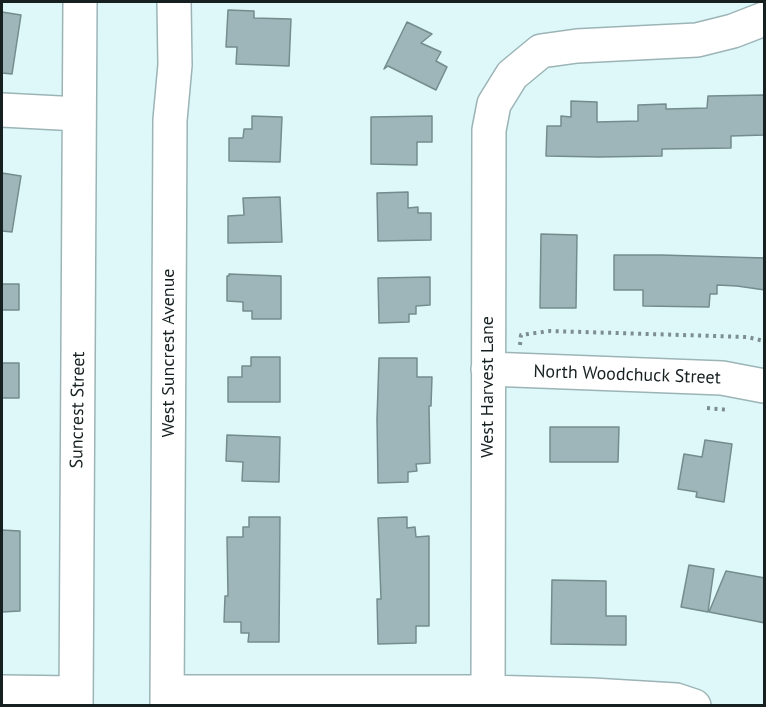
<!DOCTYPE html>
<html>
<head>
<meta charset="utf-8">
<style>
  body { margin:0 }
  #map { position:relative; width:766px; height:707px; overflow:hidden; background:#def8fa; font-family:"PT Sans",sans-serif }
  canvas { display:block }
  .frame { position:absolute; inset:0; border:3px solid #172021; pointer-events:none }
</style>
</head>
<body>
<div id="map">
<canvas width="766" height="707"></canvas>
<div class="frame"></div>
</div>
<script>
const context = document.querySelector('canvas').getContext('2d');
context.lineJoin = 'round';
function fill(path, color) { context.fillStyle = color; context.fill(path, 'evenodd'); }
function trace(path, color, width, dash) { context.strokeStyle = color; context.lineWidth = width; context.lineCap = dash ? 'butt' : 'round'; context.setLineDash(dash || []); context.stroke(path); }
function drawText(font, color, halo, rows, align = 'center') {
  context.font = font + ' "PT Sans",sans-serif'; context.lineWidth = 4.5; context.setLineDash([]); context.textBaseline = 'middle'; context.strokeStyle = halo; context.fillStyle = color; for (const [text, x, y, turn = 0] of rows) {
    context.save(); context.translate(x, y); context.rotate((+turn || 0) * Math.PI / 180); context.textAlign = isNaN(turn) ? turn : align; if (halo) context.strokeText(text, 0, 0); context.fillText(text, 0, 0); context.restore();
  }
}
const building = new Path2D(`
  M 228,10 L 254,11 L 254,18 L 291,19 L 289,66 L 236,64 L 237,47 L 226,47 Z
  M 2,12 L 21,15 L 12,74 L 2,73 Z
  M 407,22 L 432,34 L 421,43 L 441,52 L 436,61 L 447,67 L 436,90 L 388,66 L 384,69 Z
  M 765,95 L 765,135 L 731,136 L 731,148 L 662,149 L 662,156 L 599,157 L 546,156 L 547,126 L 561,126 L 561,116 L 571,117 L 571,101 L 597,102 L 597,122 L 638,121 L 638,105 L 666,104 L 666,109 L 707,108 L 708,96 Z
  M 252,116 L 282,117 L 280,162 L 229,161 L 229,138 L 243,138 L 244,129 L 252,129 Z
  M 432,116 L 432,142 L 417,142 L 417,165 L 371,164 L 371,117 Z
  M 2,173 L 21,176 L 12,232 L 2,231 Z
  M 408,192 L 408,208 L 418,207 L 418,213 L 431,213 L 431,240 L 378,241 L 377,193 Z
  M 280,197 L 282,242 L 228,243 L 228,216 L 244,215 L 243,198 Z
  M 541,234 L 577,235 L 576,308 L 540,308 Z
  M 614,255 L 661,255 L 765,258 L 765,290 L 737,286 L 717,285 L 717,294 L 710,294 L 709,307 L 643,306 L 643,290 L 614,290 Z
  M 229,274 L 281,276 L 281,319 L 252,319 L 252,311 L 243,311 L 243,302 L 227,301 L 227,276 L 229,276 Z
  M 430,277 L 430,305 L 416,306 L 416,314 L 409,314 L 409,322 L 379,323 L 378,278 Z
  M 2,284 L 19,284 L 19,310 L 2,310 Z
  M 251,357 L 280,357 L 280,402 L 228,402 L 228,377 L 242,377 L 242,366 L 251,366 Z
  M 379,358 L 417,358 L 417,377 L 432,377 L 431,406 L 429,406 L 430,463 L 416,464 L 417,471 L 408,472 L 408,482 L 378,483 L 377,419 Z
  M 2,363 L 19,363 L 19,398 L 2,398 Z
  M 550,427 L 619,427 L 618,462 L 550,462 Z
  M 227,435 L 280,437 L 279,482 L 242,481 L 243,462 L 226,461 Z
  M 705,440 L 732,444 L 724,502 L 696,497 L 697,492 L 678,489 L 684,454 L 702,457 Z
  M 249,517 L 280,517 L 279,642 L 248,642 L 249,633 L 241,633 L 241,622 L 224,622 L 225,596 L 228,596 L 227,537 L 243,537 L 243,527 L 249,527 Z
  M 407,517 L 407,528 L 415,527 L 416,537 L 429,536 L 429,626 L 416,626 L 416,643 L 378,644 L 377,599 L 381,599 L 378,518 Z
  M 2,530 L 20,531 L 20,611 L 2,612 Z
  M 689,565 L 714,569 L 708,612 L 681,607 Z
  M 726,571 L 765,578 L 765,623 L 709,612 Z
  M 552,580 L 606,581 L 606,616 L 626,616 L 626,645 L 551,644 Z`);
const path = new Path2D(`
  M 520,345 L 521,335 L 550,331 L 747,337 L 764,341
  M 707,408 L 729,410`);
const minor = new Path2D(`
  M 2,110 L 79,114
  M 488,369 L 722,378 L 764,386
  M 2,692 L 75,693
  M 167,692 L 488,692 L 592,695 L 676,700 L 694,706
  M 76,706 L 80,2
  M 167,706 L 170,120 L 175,65 L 174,2
  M 488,706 L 489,130 L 494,104 L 512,75 L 541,51 L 577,46 L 697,40 L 733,31 L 764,19`);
const streetNames = [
  ["West Suncrest Avenue",169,353,-90],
  ["North Woodchuck Street",627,375,2],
  ["West Harvest Lane",488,387,-90],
  ["Suncrest Street",78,410,-89]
];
fill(building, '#9eb6b9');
trace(building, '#758c8e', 1.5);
trace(minor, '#9cb4b6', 36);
trace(path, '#7d8e90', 4, [3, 4.5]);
trace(minor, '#fff', 33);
drawText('18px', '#172021', '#fff', streetNames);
</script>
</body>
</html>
